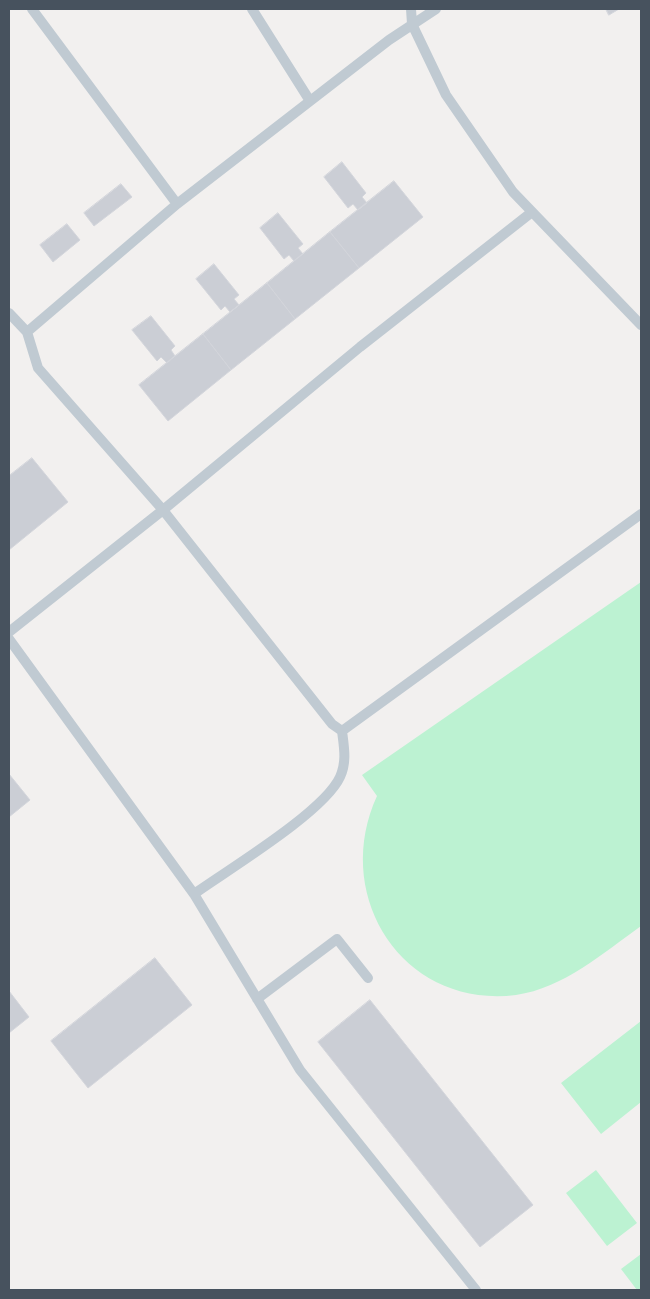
<!DOCTYPE html>
<html>
<head>
<meta charset="utf-8">
<style>
  body { margin:0 }
  #map { position:relative; width:650px; height:1299px; overflow:hidden; background:#f2f0ef; font-family:"Golos Text",sans-serif }
  canvas { display:block }
  .frame { position:absolute; inset:0; border:10px solid #47525e; pointer-events:none }
</style>
</head>
<body>
<div id="map">
<canvas width="650" height="1299"></canvas>
<div class="frame"></div>
</div>
<script>
const context = document.querySelector('canvas').getContext('2d');
context.lineJoin = 'round';
function fill(path, color) { context.fillStyle = color; context.fill(path, 'evenodd'); }
function trace(path, color, width, dash) { context.strokeStyle = color; context.lineWidth = width; context.lineCap = dash ? 'butt' : 'round'; context.setLineDash(dash || []); context.stroke(path); }
const green = new Path2D(`
  M 641,582 L 641,926 C 603,953 564,988 516,995 C 403,1009 331,896 377,796 L 362,775 Z
  M 641,1021 L 641,1102 L 601,1134 L 561,1083 Z
  M 596,1170 L 637,1223 L 607,1246 L 566,1193 Z
  M 641,1254 L 641,1290 L 637,1290 L 621,1269 Z`);
const building = new Path2D(`
  M 606,9 L 619,9 L 609,15 Z
  M 342,162 L 366,193 L 362,197 L 367,203 L 358,210 L 353,204 L 348,208 L 324,177 Z
  M 394,181 L 423,217 L 359,268 L 330,232 Z
  M 121,184 L 132,197 L 94,226 L 84,213 Z
  M 278,213 L 303,244 L 298,248 L 303,254 L 294,261 L 289,255 L 284,259 L 260,228 Z
  M 67,224 L 80,240 L 53,262 L 40,245 Z
  M 330,232 L 359,268 L 295,319 L 267,283 Z
  M 214,264 L 239,295 L 234,299 L 239,305 L 230,312 L 225,306 L 221,310 L 196,279 Z
  M 267,283 L 295,319 L 231,370 L 203,334 Z
  M 151,316 L 175,346 L 171,350 L 175,356 L 167,363 L 161,357 L 157,361 L 132,330 Z
  M 203,334 L 231,370 L 168,421 L 139,385 Z
  M 32,458 L 68,502 L 9,550 L 9,476 Z
  M 9,774 L 30,800 L 9,817 Z
  M 155,958 L 192,1005 L 88,1088 L 51,1041 Z
  M 9,991 L 29,1017 L 9,1033 Z
  M 370,1000 L 533,1205 L 480,1247 L 318,1042 Z`);
const lane = new Path2D(`
  M 32,9 L 177,204
  M 252,9 L 310,101
  M 411,9 L 412,24 L 446,95 L 513,192 L 641,325
  M 9,313 L 27,332 L 38,368 L 163,510 L 332,724 L 342,731 C 344,747 347,762 340,777 C 324,812 229,869 194,894
  M 27,332 L 177,204 L 389,40 L 436,9
  M 9,632 L 163,510 L 360,347 L 532,212
  M 9,639 L 194,894 L 300,1070 L 476,1290
  M 342,731 L 641,514
  M 257,999 L 337,939 L 368,978`);
fill(green, '#bcf2d2');
fill(building, '#cbced5');
trace(building, '#d3d5db', 1);
trace(lane, '#c0cad2', 10);
</script>
</body>
</html>
